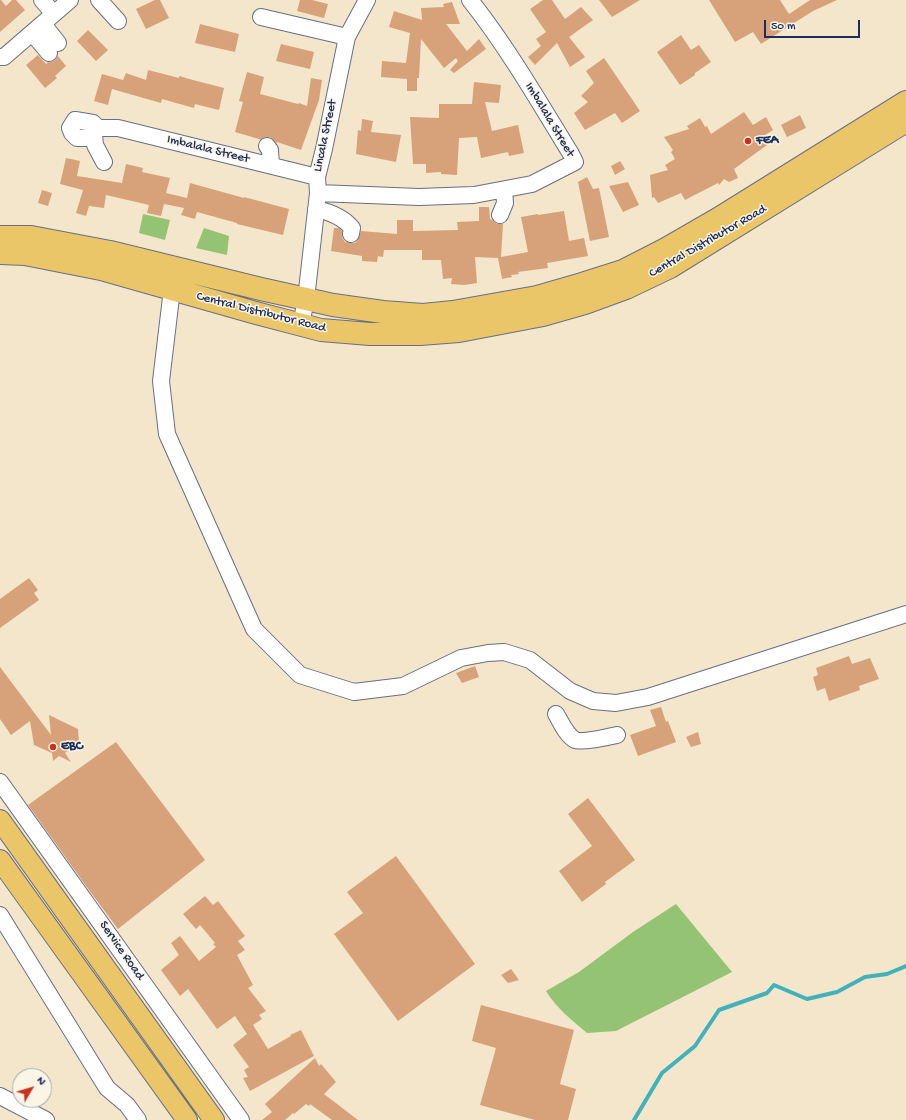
<!DOCTYPE html>
<html>
<head>
<meta charset="utf-8">
<style>
  body { margin:0 }
  #map { position:relative; width:906px; height:1120px; overflow:hidden; background:#f3e6cb; font-family:"Gochi Hand",sans-serif }
  canvas { display:block }
  .north { position:absolute; left:12px; top:1068px; width:40px; height:40px; box-sizing:border-box; background:#fcf5e5; border:1px solid #a2a6af; border-radius:50%; rotate:52deg; font-size:11px; font-weight:700; line-height:16px; text-align:center; color:#1b2f5e }
  .north::after { content:''; display:block; margin:auto; width:14px; height:18px; background:#c8321e; clip-path:polygon(50% 0,100% 100%,50% 72%,0 100%) }
  .scale { position:absolute; left:764px; top:20px; width:96px; height:18px; box-sizing:border-box; border:2px solid #1b2f5e; border-top:0; padding-left:5px; font-size:12px; line-height:14px; white-space:nowrap; color:#1b2f5e; -webkit-text-stroke:3px #fcf5e5; paint-order:stroke }
</style>
</head>
<body>
<div id="map">
<canvas width="906" height="1120"></canvas>
<div class="north">N</div>
<div class="scale">50 m</div>
</div>
<script>
const context = document.querySelector('canvas').getContext('2d');
context.lineJoin = 'round';
function fill(path, color) { context.fillStyle = color; context.fill(path, 'evenodd'); }
function trace(path, color, width, dash) { context.strokeStyle = color; context.lineWidth = width; context.lineCap = dash ? 'butt' : 'round'; context.setLineDash(dash || []); context.stroke(path); }
function drawText(font, color, halo, rows, align = 'center') {
  context.font = font + ' "Gochi Hand",sans-serif'; context.lineWidth = 3; context.setLineDash([]); context.textBaseline = 'middle'; context.strokeStyle = halo; context.fillStyle = color; for (const [text, x, y, turn = 0] of rows) {
    context.save(); context.translate(x, y); context.rotate((+turn || 0) * Math.PI / 180); context.textAlign = isNaN(turn) ? turn : align; if (halo) context.strokeText(text, 0, 0); context.fillText(text, 0, 0); context.restore();
  }
}
const green = new Path2D(`
  M 143,214 L 170,220 L 165,240 L 139,233 Z
  M 204,228 L 229,236 L 227,255 L 196,248 Z
  M 676,904 L 732,972 L 616,1031 L 587,1033 C 572,1020 557,1009 546,991 L 579,972 L 633,932 Z`);
const stream = new Path2D(`
  M 634,1120 L 662,1073 L 695,1046 L 719,1010 L 767,993 L 774,985 L 807,999 L 837,992 L 865,977 L 887,974 L 906,966`);
const building = new Path2D(`
  M 0,0 L 1,0 L 6,6 L 12,0 L 16,0 L 25,10 L 0,32 Z
  M 155,0 L 160,0 L 169,18 L 146,29 L 136,9 Z
  M 300,0 L 312,0 L 328,4 L 324,18 L 297,11 Z
  M 543,0 L 552,0 L 565,19 L 581,7 L 593,20 L 569,37 L 585,57 L 570,67 L 557,43 L 535,65 L 528,57 L 541,46 L 536,39 L 546,32 L 530,9 Z
  M 599,0 L 640,0 L 612,17 Z
  M 709,0 L 780,0 L 789,14 L 810,0 L 837,0 L 813,11 L 761,44 L 753,32 L 735,42 Z
  M 452,2 L 460,24 L 446,24 L 467,51 L 479,39 L 486,49 L 454,73 L 450,70 L 458,61 L 456,58 L 444,68 L 421,39 L 419,78 L 417,78 L 417,91 L 407,91 L 407,79 L 381,77 L 382,61 L 406,63 L 410,33 L 389,27 L 394,11 L 422,20 L 421,8 L 444,7 L 443,4 Z
  M 200,24 L 239,34 L 235,52 L 195,43 Z
  M 88,30 L 108,50 L 96,61 L 77,41 Z
  M 681,35 L 691,50 L 699,45 L 711,62 L 695,73 L 695,75 L 680,85 L 657,52 Z
  M 281,44 L 314,52 L 310,69 L 276,61 Z
  M 38,55 L 46,64 L 48,62 L 51,62 L 55,60 L 58,56 L 66,66 L 55,76 L 57,78 L 45,88 L 26,65 Z
  M 604,58 L 640,111 L 622,123 L 615,113 L 585,130 L 574,113 L 588,102 L 581,96 L 594,83 L 586,71 Z
  M 148,70 L 179,78 L 179,76 L 193,80 L 224,88 L 219,110 L 195,104 L 194,108 L 162,99 L 161,103 L 112,89 L 108,105 L 94,101 L 102,74 L 123,80 L 126,73 L 146,80 Z
  M 247,72 L 264,77 L 260,94 L 298,104 L 299,103 L 307,106 L 311,78 L 322,80 L 319,100 L 301,150 L 277,142 L 277,143 L 270,137 L 265,137 L 260,140 L 259,139 L 235,132 L 243,102 L 239,101 Z
  M 474,82 L 501,85 L 499,103 L 485,102 L 492,131 L 518,125 L 524,153 L 509,156 L 508,152 L 481,158 L 477,137 L 459,138 L 457,175 L 441,174 L 441,172 L 426,173 L 426,164 L 413,164 L 410,117 L 439,118 L 439,104 L 472,104 Z
  M 744,112 L 753,125 L 766,117 L 773,130 L 762,137 L 767,145 L 734,169 L 738,178 L 729,182 L 724,179 L 719,185 L 718,183 L 685,200 L 681,193 L 658,203 L 654,197 L 652,198 L 650,175 L 668,170 L 665,165 L 675,159 L 671,152 L 673,150 L 664,137 L 689,129 L 687,126 L 700,118 L 705,127 L 707,126 L 711,134 Z
  M 800,115 L 806,128 L 787,137 L 781,125 Z
  M 362,119 L 373,121 L 371,132 L 401,135 L 396,162 L 356,154 L 358,130 L 361,131 Z
  M 66,158 L 80,161 L 77,176 L 122,183 L 126,164 L 143,168 L 142,172 L 170,178 L 166,193 L 187,198 L 190,183 L 244,198 L 244,197 L 289,209 L 283,235 L 237,224 L 237,223 L 197,212 L 195,219 L 181,215 L 184,208 L 164,204 L 161,216 L 147,213 L 149,205 L 106,195 L 104,208 L 89,206 L 86,216 L 76,213 L 83,190 L 60,184 Z
  M 620,161 L 625,169 L 615,175 L 611,166 Z
  M 587,177 L 593,189 L 599,188 L 609,237 L 590,241 L 578,182 Z
  M 628,182 L 639,205 L 623,212 L 609,186 Z
  M 42,190 L 52,193 L 48,206 L 38,203 Z
  M 479,207 L 489,207 L 490,219 L 492,220 L 497,224 L 503,224 L 501,257 L 528,252 L 521,217 L 538,214 L 538,215 L 564,211 L 569,241 L 584,238 L 588,256 L 547,263 L 548,268 L 518,272 L 519,274 L 511,275 L 512,277 L 502,279 L 498,258 L 475,257 L 477,283 L 464,285 L 451,284 L 452,278 L 443,279 L 441,260 L 422,260 L 422,250 L 384,250 L 383,257 L 378,256 L 377,262 L 362,261 L 362,256 L 331,251 L 334,228 L 339,228 L 342,231 L 342,238 L 345,242 L 350,243 L 355,243 L 358,240 L 361,231 L 397,234 L 397,220 L 413,220 L 413,231 L 458,230 L 457,222 L 479,221 Z
  M 29,578 L 38,590 L 34,593 L 39,600 L 0,628 L 0,599 Z
  M 849,656 L 852,664 L 870,658 L 879,679 L 859,686 L 860,690 L 829,701 L 825,688 L 817,691 L 813,677 L 818,675 L 816,668 Z
  M 475,666 L 479,677 L 462,683 L 456,673 Z
  M 0,667 L 51,735 L 49,715 L 78,729 L 79,743 L 65,753 L 71,762 L 59,756 L 53,761 L 52,753 L 34,745 L 30,721 L 11,735 L 0,719 Z
  M 661,707 L 666,722 L 668,721 L 676,742 L 638,756 L 630,735 L 656,726 L 650,710 Z
  M 698,732 L 701,744 L 691,747 L 686,737 Z
  M 116,742 L 205,860 L 118,929 L 89,890 L 28,805 Z
  M 588,798 L 635,860 L 605,882 L 606,884 L 582,902 L 559,871 L 592,846 L 568,814 Z
  M 396,856 L 475,964 L 398,1021 L 334,934 L 363,913 L 347,892 Z
  M 205,896 L 213,905 L 218,901 L 245,936 L 238,941 L 245,950 L 237,955 L 253,985 L 248,988 L 266,1011 L 259,1015 L 262,1019 L 253,1025 L 268,1049 L 291,1036 L 290,1035 L 301,1030 L 314,1056 L 250,1091 L 243,1078 L 248,1077 L 244,1070 L 249,1067 L 233,1045 L 247,1034 L 235,1016 L 217,1029 L 188,989 L 180,996 L 161,970 L 179,955 L 171,943 L 180,936 L 199,961 L 216,947 L 213,944 L 215,943 L 200,925 L 196,929 L 183,914 Z
  M 511,969 L 519,980 L 508,983 L 501,975 Z
  M 481,1005 L 574,1030 L 560,1084 L 576,1089 L 568,1120 L 535,1120 L 480,1105 L 496,1048 L 472,1041 Z
  M 315,1058 L 319,1066 L 321,1064 L 336,1082 L 324,1094 L 358,1120 L 332,1120 L 310,1104 L 309,1106 L 306,1104 L 294,1114 L 293,1113 L 285,1120 L 262,1120 L 272,1112 L 265,1104 Z`);
const minor = new Path2D(`
  M 42,0 L 54,14
  M 99,0 L 118,21
  M 261,17 L 347,37
  M 43,24 L 58,43
  M 32,33 L 49,53
  M 0,57 L 4,57 L 70,0
  M 75,120 L 93,123 L 98,128 L 91,138 L 77,138 L 72,133 L 70,128 Z
  M 98,128 L 118,128 L 317,177
  M 94,134 L 95,145 L 104,162
  M 267,146 L 270,150 L 271,165
  M 318,193 L 419,197 L 474,195 L 532,184 L 575,162 L 571,154 C 539,102 508,48 470,0
  M 316,209 C 330,212 343,217 352,228 L 351,234
  M 500,215 L 505,203 L 504,190
  M 174,280 L 172,289 L 161,381 L 167,434 L 254,629 L 300,675 L 354,692 L 403,686 L 461,658 L 488,653 L 504,652 L 530,660 L 570,691 L 593,701 L 616,703 L 648,697 L 906,614
  M 301,325 L 306,299 L 318,193 L 317,177 L 324,149 L 347,37 L 367,0
  M 556,714 C 561,722 566,735 575,740 C 582,743 608,737 617,735
  M 0,782 L 241,1120
  M 0,915 L 107,1088 L 127,1105 L 138,1120
  M 0,1096 L 46,1120`);
const major = new Path2D(`
  M 0,820 L 214,1120
  M 0,860 L 187,1120`);
const highway = new Path2D(`
  M 0,237 L 31,237 L 110,252 L 261,289 L 333,305 L 383,312 L 423,315 L 453,312 L 537,297 L 582,284 L 623,271 L 666,249 L 718,219 L 906,102
  M 0,253 L 25,254 L 101,269 L 256,313 L 321,330 L 370,334 L 420,334 L 459,331 L 543,315 L 585,303 L 626,288 L 670,267 L 906,121`);
const markers = [
  [748,141,4,"#c8321e"],
  [53,747,4,"#c8321e"]
];
const streetNames = [
  ["Imbalala Street",549,120,59],
  ["Lincala Street",326,136,-78],
  ["Imbalala Street",208,150,14],
  ["Central Distributor Road",708,242,-30],
  ["Central Distributor Road",261,313,14],
  ["Service Road",121,951,55]
];
const poiNames = [
  ["FEA",756,141],
  ["EBC",61,747]
];
fill(green, '#94c473');
trace(stream, '#42b2ba', 4);
fill(building, '#d7a279');
trace(minor, '#676f84', 18);
trace(major, '#676f84', 22);
trace(highway, '#676f84', 24);
trace(minor, '#fff', 16);
trace(major, '#ebc669', 20);
trace(highway, '#ebc669', 22);
for (const [x, y, r, color] of markers) { const dot = new Path2D(); dot.arc(x, y, r, 0, 2 * Math.PI); context.fillStyle = color; context.fill(dot); trace(dot, '#fcf5e5', 1.5); }
drawText('13px', '#1b2f5e', '#fcf5e5', streetNames);
drawText('bold 13px', '#1b2f5e', '#fcf5e5', poiNames, 'left');
</script>
</body>
</html>
